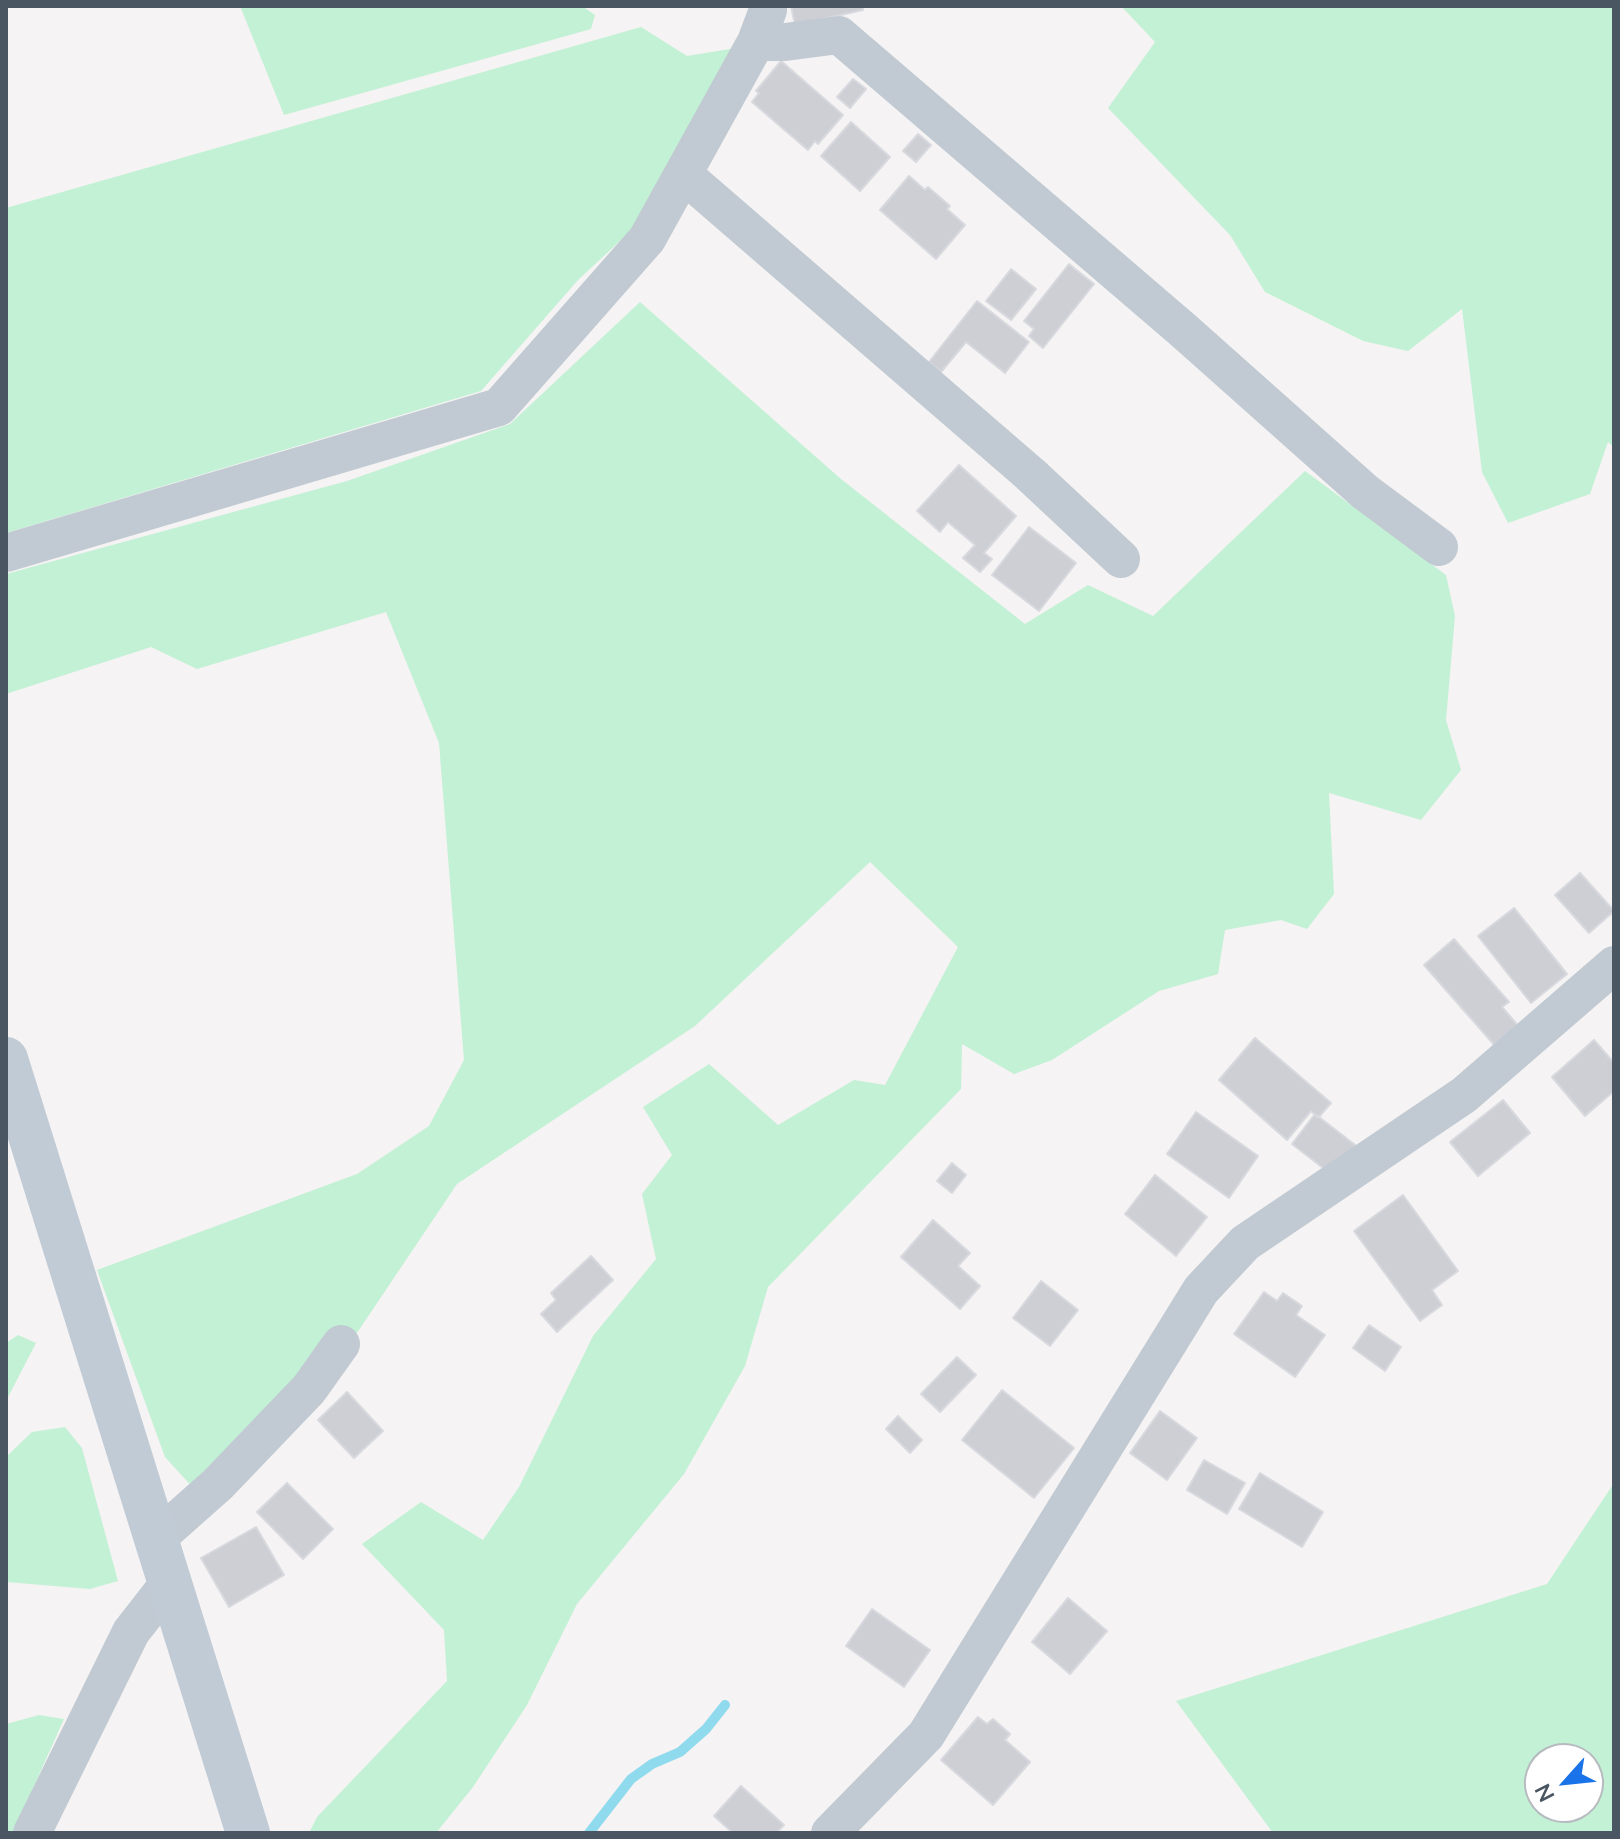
<!DOCTYPE html>
<html>
<head>
<meta charset="utf-8">
<style>
  body { margin:0 }
  #map { position:relative; width:1620px; height:1839px; overflow:hidden; background:#f5f3f3; font-family:Mulish,sans-serif }
  canvas { display:block }
  .frame { position:absolute; inset:0; border:8px solid #4a5661; pointer-events:none }
  .north { position:absolute; left:1524px; top:1743px; width:80px; height:80px; box-sizing:border-box; background:#fff; border:2px solid #b7bbc0; border-radius:50%; rotate:243deg; font-size:22px; font-weight:700; line-height:32px; text-align:center; color:#4a5661 }
  .north::after { content:''; display:block; margin:auto; width:28px; height:36px; background:#1a73e8; clip-path:polygon(50% 0,100% 100%,50% 72%,0 100%) }
</style>
</head>
<body>
<div id="map">
<canvas width="1620" height="1839"></canvas>
<div class="frame"></div>
<div class="north">N</div>
</div>
<script>
const context = document.querySelector('canvas').getContext('2d');
context.lineJoin = 'round';
function fill(path, color) { context.fillStyle = color; context.fill(path, 'evenodd'); }
function trace(path, color, width, dash) { context.strokeStyle = color; context.lineWidth = width; context.lineCap = dash ? 'butt' : 'round'; context.setLineDash(dash || []); context.stroke(path); }
const green = new Path2D(`
  M 240,6 L 582,6 L 595,15 L 591,29 L 284,115 Z
  M 1121,6 L 1614,6 L 1614,447 L 1608,442 L 1590,494 L 1508,523 L 1482,472 L 1462,309 L 1408,351 L 1363,341 L 1265,292 L 1230,235 L 1108,108 L 1155,42 Z
  M 641,27 L 687,56 L 736,48 L 634,228 L 578,280 L 481,391 L 6,533 L 6,208 Z
  M 640,302 L 841,479 L 1025,624 L 1088,585 L 1153,616 L 1305,471 L 1446,575 L 1455,616 L 1446,720 L 1461,770 L 1421,820 L 1329,793 L 1334,894 L 1307,929 L 1281,920 L 1225,930 L 1218,974 L 1159,991 L 1052,1060 L 1014,1074 L 962,1044 L 961,1089 L 768,1287 L 745,1366 L 684,1474 L 577,1604 L 527,1705 L 473,1787 L 436,1833 L 309,1833 L 317,1817 L 447,1681 L 444,1630 L 362,1544 L 421,1502 L 483,1540 L 519,1487 L 593,1336 L 656,1259 L 642,1194 L 672,1155 L 643,1107 L 709,1064 L 778,1125 L 854,1080 L 885,1085 L 958,947 L 870,862 L 695,1026 L 457,1184 L 322,1385 L 206,1502 L 165,1457 L 97,1270 L 357,1174 L 429,1126 L 464,1060 L 439,743 L 386,612 L 197,669 L 151,647 L 6,694 L 6,574 L 347,481 L 510,424 Z
  M 18,1335 L 36,1343 L 6,1401 L 6,1343 Z
  M 65,1427 L 82,1448 L 118,1581 L 90,1589 L 6,1582 L 6,1457 L 32,1432 Z
  M 1614,1483 L 1614,1833 L 1273,1833 L 1176,1701 L 1547,1584 ZM 1588,1759 L 1588,1807 L 1540,1807 L 1540,1759 Z
  M 39,1715 L 64,1719 L 13,1833 L 6,1833 L 6,1724 Z`);
const stream = new Path2D(`
  M 589,1833 L 631,1779 L 652,1764 L 680,1752 L 706,1729 L 725,1705`);
const building = new Path2D(`
  M 791,6 L 863,6 L 863,10 L 795,25 Z
  M 781,61 L 843,115 L 818,144 L 815,141 L 808,150 L 752,102 L 759,93 L 756,91 Z
  M 853,79 L 866,89 L 850,108 L 837,97 Z
  M 851,122 L 890,157 L 860,191 L 821,156 Z
  M 918,134 L 931,145 L 916,162 L 903,151 Z
  M 909,176 L 925,190 L 928,187 L 950,206 L 947,209 L 965,225 L 936,259 L 880,210 Z
  M 1069,264 L 1094,284 L 1043,348 L 1029,336 L 1034,329 L 1024,321 Z
  M 1011,269 L 1036,289 L 1011,320 L 986,301 Z
  M 977,301 L 1029,342 L 1005,373 L 966,342 L 941,372 L 929,362 Z
  M 959,465 L 1016,516 L 984,553 L 992,559 L 980,572 L 963,558 L 975,545 L 948,522 L 940,532 L 917,511 Z
  M 1029,527 L 1076,563 L 1039,611 L 992,575 Z
  M 1580,873 L 1614,911 L 1589,933 L 1555,895 Z
  M 1514,908 L 1567,974 L 1531,1003 L 1478,936 Z
  M 1454,939 L 1509,1002 L 1502,1007 L 1520,1028 L 1497,1048 L 1424,965 Z
  M 1255,1038 L 1331,1103 L 1318,1118 L 1311,1111 L 1287,1140 L 1219,1080 Z
  M 1594,1040 L 1614,1063 L 1614,1091 L 1585,1116 L 1552,1077 Z
  M 1503,1100 L 1530,1133 L 1478,1176 L 1450,1142 Z
  M 1196,1112 L 1258,1156 L 1229,1198 L 1167,1154 Z
  M 1315,1114 L 1359,1148 L 1336,1178 L 1292,1144 Z
  M 952,1163 L 966,1175 L 952,1193 L 937,1181 Z
  M 1155,1175 L 1207,1217 L 1176,1256 L 1125,1214 Z
  M 1403,1195 L 1458,1271 L 1432,1290 L 1442,1305 L 1420,1321 L 1354,1231 Z
  M 933,1220 L 970,1253 L 958,1266 L 980,1286 L 960,1309 L 901,1257 Z
  M 591,1256 L 613,1280 L 557,1332 L 541,1314 L 556,1300 L 551,1293 Z
  M 1041,1281 L 1078,1310 L 1050,1346 L 1013,1318 Z
  M 1264,1292 L 1277,1301 L 1283,1293 L 1302,1306 L 1296,1315 L 1325,1335 L 1295,1377 L 1234,1334 Z
  M 1369,1325 L 1401,1347 L 1385,1371 L 1353,1348 Z
  M 957,1357 L 976,1375 L 940,1412 L 921,1394 Z
  M 1002,1390 L 1074,1448 L 1034,1498 L 962,1440 Z
  M 347,1392 L 383,1431 L 354,1458 L 318,1420 Z
  M 1160,1411 L 1197,1438 L 1167,1480 L 1130,1453 Z
  M 898,1416 L 922,1440 L 910,1453 L 886,1429 Z
  M 1204,1460 L 1245,1483 L 1227,1514 L 1187,1490 Z
  M 1260,1473 L 1323,1512 L 1302,1547 L 1239,1509 Z
  M 287,1483 L 333,1529 L 303,1559 L 257,1512 Z
  M 256,1527 L 284,1575 L 229,1607 L 201,1558 Z
  M 1068,1598 L 1107,1631 L 1070,1674 L 1032,1642 Z
  M 872,1609 L 930,1650 L 904,1687 L 846,1646 Z
  M 978,1717 L 987,1724 L 993,1719 L 1010,1734 L 1005,1740 L 1030,1762 L 993,1805 L 941,1760 Z
  M 741,1786 L 784,1825 L 776,1833 L 733,1833 L 714,1816 Z`);
const street = new Path2D(`
  M 756,42 L 785,42 L 839,35 L 1183,330 L 1365,492 L 1439,547
  M 683,174 L 1030,474 L 1121,559
  M 6,553 L 499,407 L 647,239 L 756,42 L 768,10 L 768,6
  M 156,1539 L 218,1484 L 309,1389 L 341,1344
  M 32,1833 L 131,1632 L 170,1582
  M 830,1833 L 926,1735 L 1201,1290 L 1245,1243 L 1464,1095 L 1614,965`);
const secondary = new Path2D(`
  M 6,1059 L 248,1833`);
fill(green, '#c3f1d5');
trace(stream, '#90daee', 10);
fill(building, '#cdcfd5');
trace(building, '#d7d9de', 2);
trace(street, '#c1cad2', 38);
trace(secondary, '#c1cbd6', 44);
</script>
</body>
</html>
